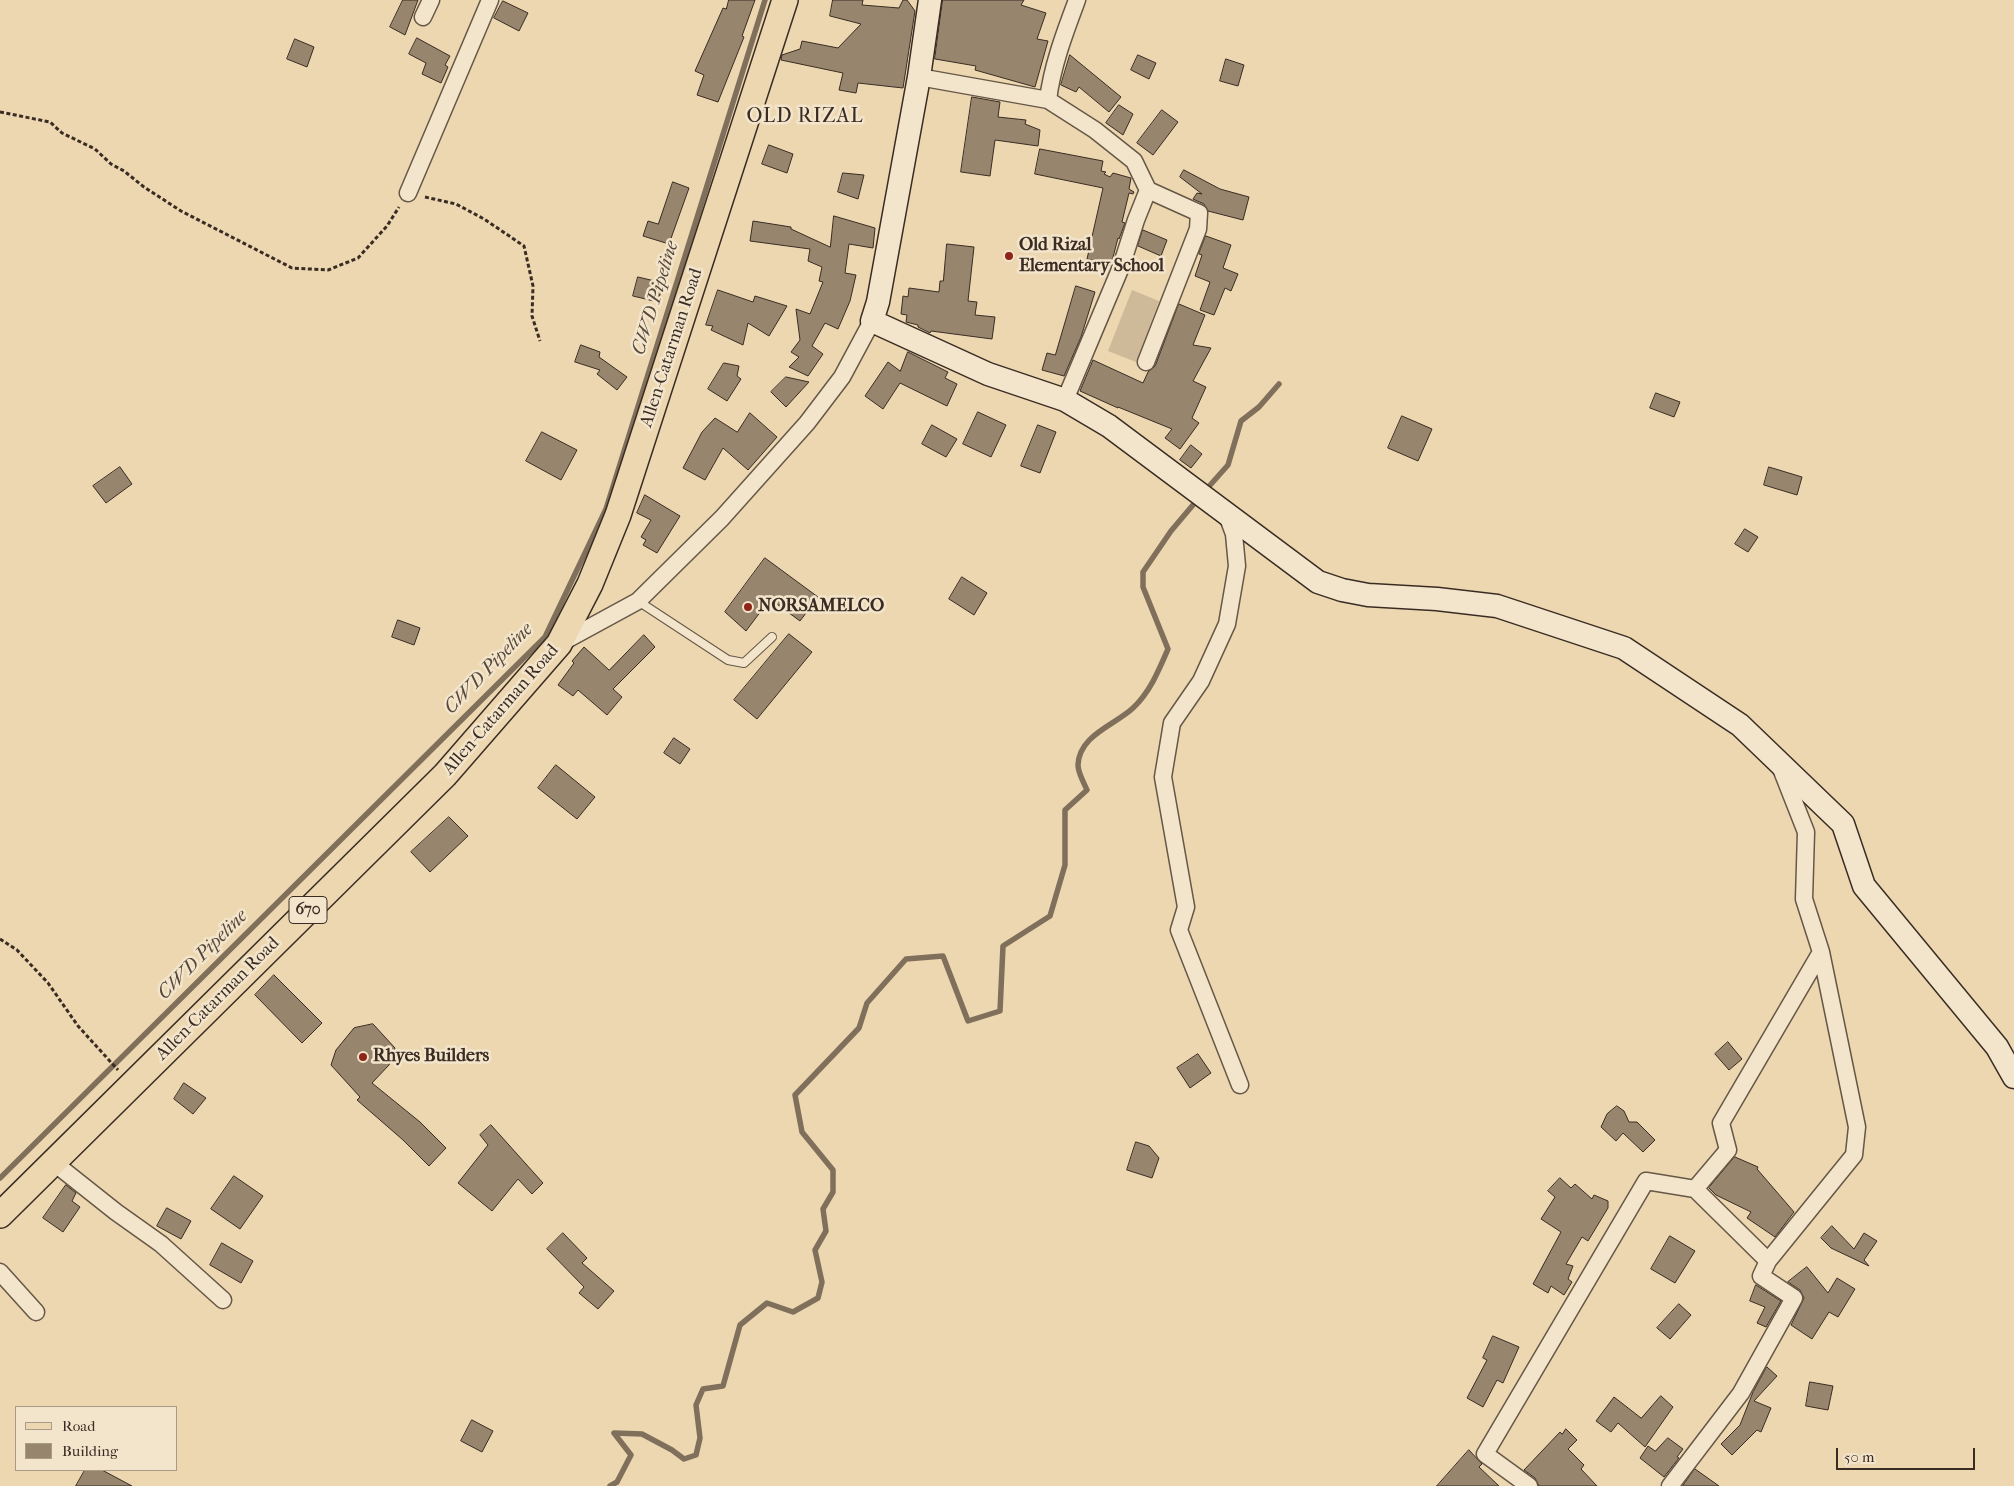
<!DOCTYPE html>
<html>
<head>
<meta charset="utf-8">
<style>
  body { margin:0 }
  #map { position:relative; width:2014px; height:1486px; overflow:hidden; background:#ecd7b1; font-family:"IM FELL French Canon",serif }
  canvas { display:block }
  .legend { position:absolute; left:15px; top:1406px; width:162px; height:65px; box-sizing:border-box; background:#f3e5cc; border:1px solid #a99b88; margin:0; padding:6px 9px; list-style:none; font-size:15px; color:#3a2c23 }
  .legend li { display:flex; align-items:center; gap:10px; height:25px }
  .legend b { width:25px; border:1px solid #a99b88 }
  .scale { position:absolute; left:1836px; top:1448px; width:139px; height:22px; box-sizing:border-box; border:2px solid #3a2c23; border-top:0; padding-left:6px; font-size:15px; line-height:18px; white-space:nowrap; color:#3a2c23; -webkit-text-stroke:4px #f3e5cc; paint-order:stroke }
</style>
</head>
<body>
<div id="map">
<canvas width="2014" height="1486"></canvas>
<ul class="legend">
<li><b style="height:6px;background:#ecd7b1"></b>Road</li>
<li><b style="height:14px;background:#97856d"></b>Building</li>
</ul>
<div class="scale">50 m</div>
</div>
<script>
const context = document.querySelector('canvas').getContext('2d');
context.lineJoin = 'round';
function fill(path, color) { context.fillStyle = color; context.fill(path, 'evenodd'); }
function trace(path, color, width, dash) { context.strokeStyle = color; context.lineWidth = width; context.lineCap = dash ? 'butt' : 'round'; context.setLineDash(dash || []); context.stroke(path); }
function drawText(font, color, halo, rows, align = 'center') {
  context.font = font + ' "IM FELL French Canon",serif'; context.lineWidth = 5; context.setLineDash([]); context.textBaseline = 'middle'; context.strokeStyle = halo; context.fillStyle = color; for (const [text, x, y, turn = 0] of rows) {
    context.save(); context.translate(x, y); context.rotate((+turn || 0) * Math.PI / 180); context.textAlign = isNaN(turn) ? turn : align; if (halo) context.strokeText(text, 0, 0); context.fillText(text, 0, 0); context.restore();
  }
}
const green = new Path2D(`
  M 1132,290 L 1159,301 L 1136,362 L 1108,351 Z`);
const stream = new Path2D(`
  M 1204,492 L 1228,465 L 1241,421 L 1259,407 L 1279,384
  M 0,1178 L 545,637 L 606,509 L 765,0
  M 610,1486 L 617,1482 L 631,1455 L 614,1433 L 642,1434 L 672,1450 L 684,1459 L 696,1455 L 700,1438 L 696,1405 L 703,1389 L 723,1386 L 740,1325 L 767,1303 L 793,1312 L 818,1298 L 822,1282 L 815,1250 L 826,1231 L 823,1209 L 833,1192 L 833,1170 L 802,1132 L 795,1095 L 859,1028 L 867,1003 L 906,959 L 943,956 L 968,1021 L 1000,1011 L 1003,946 L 1050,916 L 1065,865 L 1065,810 L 1087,790 C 1084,783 1078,773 1078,765 C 1079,735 1115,725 1133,708 C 1150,692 1159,670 1168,649 L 1143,587 L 1143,572 L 1171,531 L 1198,499`);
const building = new Path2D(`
  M 403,0 L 418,0 L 405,35 L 390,27 Z
  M 729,0 L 755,0 L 742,36 L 744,37 L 718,102 L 697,95 L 704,75 L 695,71 L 723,8 L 726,9 Z
  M 833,0 L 863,0 L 862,5 L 899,8 L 903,0 L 907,0 L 915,11 L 903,88 L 858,83 L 856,93 L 839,90 L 843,73 L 781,60 L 782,55 L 800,49 L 802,41 L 838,48 L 861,24 L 830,16 Z
  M 943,0 L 1024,0 L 1021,5 L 1046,13 L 1037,39 L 1048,41 L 1035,87 L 975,70 L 976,66 L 935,59 Z
  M 503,1 L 528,13 L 519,31 L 494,18 Z
  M 417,38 L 450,56 L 445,65 L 448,67 L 441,83 L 422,74 L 426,63 L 409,54 Z
  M 295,39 L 314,47 L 307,67 L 287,59 Z
  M 1070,55 L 1121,97 L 1109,112 L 1079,87 L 1076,92 L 1061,85 Z
  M 1138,55 L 1156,63 L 1149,79 L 1131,70 Z
  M 1226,59 L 1244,65 L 1238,86 L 1220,81 Z
  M 972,97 L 1000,102 L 998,117 L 1026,120 L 1025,124 L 1040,130 L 1038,146 L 995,140 L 990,176 L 961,172 Z
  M 1119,105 L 1133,114 L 1123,135 L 1106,123 Z
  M 1162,110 L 1178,122 L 1153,155 L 1137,143 Z
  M 769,145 L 793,154 L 787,173 L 762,164 Z
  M 1040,149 L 1103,161 L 1101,171 L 1106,172 L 1104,174 L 1110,177 L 1113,173 L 1131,178 L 1129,189 L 1134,192 L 1133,194 L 1129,193 L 1122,222 L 1125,223 L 1119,239 L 1118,238 L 1111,265 L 1087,259 L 1103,188 L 1035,174 Z
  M 1184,170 L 1220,189 L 1249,197 L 1243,220 L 1208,211 L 1204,204 L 1193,199 L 1197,193 L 1202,194 L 1180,177 Z
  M 843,173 L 864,175 L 858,199 L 838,192 Z
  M 673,182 L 689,188 L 669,244 L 643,236 L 648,221 L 658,224 Z
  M 834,216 L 875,228 L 873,248 L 849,244 L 845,273 L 856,275 L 850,301 L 838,329 L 825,323 L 812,346 L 823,354 L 808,376 L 789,367 L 799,357 L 791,352 L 800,340 L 796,309 L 810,314 L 823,282 L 819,281 L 822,267 L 808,261 L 810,249 L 750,241 L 753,221 L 791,227 L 791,229 L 830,247 Z
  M 1143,230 L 1167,240 L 1161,256 L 1138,246 Z
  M 1206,236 L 1231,245 L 1223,268 L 1238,274 L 1231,291 L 1225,288 L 1214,315 L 1200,310 L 1210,282 L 1195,276 L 1202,255 L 1199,254 Z
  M 947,244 L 974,247 L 968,301 L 977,302 L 975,315 L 995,317 L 992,339 L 931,331 L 930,333 L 918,327 L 918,325 L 906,322 L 907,315 L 901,314 L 903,296 L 908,297 L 909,288 L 939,292 L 940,281 L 943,281 Z
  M 638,277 L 663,283 L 658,302 L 633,296 Z
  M 1076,286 L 1095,292 L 1081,337 L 1064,376 L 1042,370 L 1047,353 L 1055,355 Z
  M 718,290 L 753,302 L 755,296 L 787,306 L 769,336 L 748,323 L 743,345 L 711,330 L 713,326 L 706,325 Z
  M 1179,304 L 1205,315 L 1193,345 L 1211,348 L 1193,381 L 1206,387 L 1192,418 L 1199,423 L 1180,449 L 1165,438 L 1172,429 L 1118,407 L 1118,408 L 1080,391 L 1093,360 L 1143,383 L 1148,372 L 1155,366 Z
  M 581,345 L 600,352 L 599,357 L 627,377 L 617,390 L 597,374 L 600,370 L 575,362 Z
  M 908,352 L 948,372 L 945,378 L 957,384 L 947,406 L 900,383 L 883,409 L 865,396 L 888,362 L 900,371 Z
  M 724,363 L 739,366 L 737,376 L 741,379 L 727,401 L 708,389 Z
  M 786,377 L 809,382 L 786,407 L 771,392 Z
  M 1656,393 L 1680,402 L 1674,417 L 1650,408 Z
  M 978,412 L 1006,425 L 991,457 L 963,444 Z
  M 750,413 L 777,437 L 748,470 L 723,448 L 705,480 L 683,468 L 702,432 L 715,418 L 737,432 Z
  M 1402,416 L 1432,429 L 1418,461 L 1388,448 Z
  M 932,425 L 957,439 L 946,457 L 922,444 Z
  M 1038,425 L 1056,432 L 1040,473 L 1021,466 Z
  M 542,432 L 577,450 L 561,480 L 526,461 Z
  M 1191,445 L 1202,454 L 1191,468 L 1180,460 Z
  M 120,467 L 132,484 L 106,503 L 93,486 Z
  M 1769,467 L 1802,477 L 1797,495 L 1764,485 Z
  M 645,495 L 680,516 L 657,553 L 643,545 L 646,540 L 641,537 L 651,520 L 637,513 Z
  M 1745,529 L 1758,537 L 1748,552 L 1735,544 Z
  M 765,558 L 818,597 L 800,621 L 770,599 L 746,631 L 725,612 Z
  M 962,577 L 987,593 L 974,615 L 949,599 Z
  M 398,620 L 420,628 L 414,645 L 392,637 Z
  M 789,634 L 812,652 L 757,719 L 734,700 Z
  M 644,635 L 655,647 L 613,689 L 622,697 L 607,715 L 578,690 L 573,696 L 558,685 L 574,663 L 572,661 L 584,647 L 609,670 Z
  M 674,738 L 690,749 L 680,764 L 664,753 Z
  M 556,765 L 595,797 L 577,819 L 538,788 Z
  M 449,817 L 468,836 L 430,872 L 411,852 Z
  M 274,975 L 322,1023 L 302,1043 L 255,995 Z
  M 373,1024 L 395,1048 L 389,1065 L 372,1083 L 420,1122 L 446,1148 L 429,1166 L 403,1140 L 357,1100 L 360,1097 L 331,1065 L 336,1050 L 354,1028 Z
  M 1728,1042 L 1742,1059 L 1729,1070 L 1715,1054 Z
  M 1198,1054 L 1211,1073 L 1190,1088 L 1177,1068 Z
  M 184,1083 L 206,1098 L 193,1114 L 174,1099 Z
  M 1617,1106 L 1624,1111 L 1629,1122 L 1637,1122 L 1655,1140 L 1643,1152 L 1623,1133 L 1616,1141 L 1601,1127 L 1607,1114 Z
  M 491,1125 L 543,1183 L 532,1194 L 518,1179 L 492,1211 L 458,1183 L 488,1145 L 480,1135 Z
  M 1136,1142 L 1149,1146 L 1159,1158 L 1152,1178 L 1127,1170 Z
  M 1735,1157 L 1758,1167 L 1757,1169 L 1794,1212 L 1775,1237 L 1747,1218 L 1751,1212 L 1716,1195 L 1709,1188 Z
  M 234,1176 L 263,1196 L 240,1229 L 211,1209 Z
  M 1560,1178 L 1571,1188 L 1575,1184 L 1592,1199 L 1594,1195 L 1608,1201 L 1608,1208 L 1588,1241 L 1582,1237 L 1566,1264 L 1573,1266 L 1568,1279 L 1572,1282 L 1564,1295 L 1551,1286 L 1548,1293 L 1533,1284 L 1561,1232 L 1541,1219 L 1555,1197 L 1548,1191 Z
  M 66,1185 L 76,1193 L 72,1201 L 80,1207 L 63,1232 L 43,1218 Z
  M 167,1208 L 191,1221 L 181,1239 L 157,1226 Z
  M 1832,1226 L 1854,1249 L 1864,1233 L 1877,1241 L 1864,1260 L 1869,1266 L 1831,1248 L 1821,1238 Z
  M 563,1233 L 587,1258 L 582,1263 L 614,1291 L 598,1309 L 579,1293 L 584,1287 L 547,1249 Z
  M 1670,1236 L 1695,1251 L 1675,1283 L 1651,1269 Z
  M 222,1243 L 253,1261 L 241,1283 L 210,1265 Z
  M 1807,1267 L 1828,1293 L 1837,1278 L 1855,1289 L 1838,1317 L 1829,1312 L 1812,1339 L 1791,1325 L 1804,1298 L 1800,1290 L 1788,1282 Z
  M 1756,1285 L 1781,1301 L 1766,1327 L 1757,1323 L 1765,1307 L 1750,1301 Z
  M 1679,1304 L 1691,1315 L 1670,1339 L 1657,1328 Z
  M 1493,1336 L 1519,1347 L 1503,1383 L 1497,1380 L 1483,1407 L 1467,1398 L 1487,1360 L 1483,1358 Z
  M 1767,1367 L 1777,1376 L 1754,1401 L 1771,1408 L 1761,1432 L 1757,1430 L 1732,1455 L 1721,1444 L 1740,1425 L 1753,1392 Z
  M 1810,1382 L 1833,1386 L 1828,1410 L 1806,1406 Z
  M 1661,1396 L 1673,1407 L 1645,1447 L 1618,1423 L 1611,1432 L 1596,1421 L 1614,1397 L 1641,1418 Z
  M 472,1420 L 493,1431 L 482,1452 L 461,1441 Z
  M 1566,1429 L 1577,1440 L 1568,1449 L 1584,1465 L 1581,1469 L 1597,1486 L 1539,1486 L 1535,1478 L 1524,1470 L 1560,1432 L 1562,1434 Z
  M 1668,1438 L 1683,1449 L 1677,1457 L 1679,1458 L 1664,1477 L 1640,1458 L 1648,1446 L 1655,1451 Z
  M 1469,1450 L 1482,1464 L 1479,1467 L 1499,1486 L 1437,1486 Z
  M 1695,1469 L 1719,1486 L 1683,1486 Z
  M 85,1470 L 102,1470 L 132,1486 L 76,1486 Z`);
const path = new Path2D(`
  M 0,112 L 50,122 L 62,133 L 95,149 L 111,164 L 124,171 L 144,187 L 181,211 L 292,268 L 328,270 L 358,258 L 387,226 L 399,207
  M 425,197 L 456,204 L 484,219 L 524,246 L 533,286 L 532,316 L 540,341
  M 0,939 L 17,950 L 48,983 L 78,1026 L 118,1070`);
const lane = new Path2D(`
  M 638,601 L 728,660 L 744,663 L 772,637`);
const street = new Path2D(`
  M 423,17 L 431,0
  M 919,77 L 1048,100
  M 408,193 L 490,0
  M 1146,362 L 1198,229 L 1199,213 L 1148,190
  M 1065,400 L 1121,267 L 1136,220 L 1148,190 L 1134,161 L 1095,130 L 1048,100 C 1052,66 1065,32 1077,0
  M 1227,515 L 1234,534 L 1237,566 L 1227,624 L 1201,681 L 1172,723 L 1163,777 L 1186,907 L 1179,930 L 1240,1085
  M 559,644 L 638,601 L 722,518 L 807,423 L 842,377 L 872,321
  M 53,1162 L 116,1212 L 161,1244 L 223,1300
  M 1695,1189 L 1728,1150 L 1721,1123 L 1821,952 L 1804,899 L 1806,832 L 1780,766
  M 0,1272 L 36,1312
  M 1529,1486 L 1485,1454 L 1646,1181 L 1695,1189 L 1768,1261
  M 1670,1486 L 1741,1393 L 1794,1298 L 1761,1276 L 1768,1261 L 1854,1155 L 1857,1127 L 1821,952`);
const secondary = new Path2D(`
  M 930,0 L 919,77 L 878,302 L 872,321 L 988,374 L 1065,400 L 1109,426 L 1318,582 L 1342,590 L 1368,595 L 1437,599 L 1497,606 L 1624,648 L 1740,725 L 1843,824 L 1864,886 L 1997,1047 L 2014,1077`);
const primary = new Path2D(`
  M 0,1215 L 445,775 L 559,644 L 590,584 L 618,515 L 785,0`);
const markers = [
  [1009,256,5,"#8f2418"],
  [748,607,5,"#8f2418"],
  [363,1057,5,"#8f2418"]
];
const shields = [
  [308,910,38]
];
const shieldNames = [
  ["670",308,910]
];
const poiNames = [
  ["Old Rizal",1019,246],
  ["Elementary School",1019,267],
  ["NORSAMELCO",758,607],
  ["Rhyes Builders",373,1057]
];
const streetNames = [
  ["Allen-Catarman Road",672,348,-72],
  ["Allen-Catarman Road",501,710,-49],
  ["Allen-Catarman Road",218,999,-45]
];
const waterNames = [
  ["CWD Pipeline",656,298,-73],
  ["CWD Pipeline",489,669,-46],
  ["CWD Pipeline",203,955,-45]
];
const quarterNames = [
  ["OLD RIZAL",805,117]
];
fill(green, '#ceba99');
trace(stream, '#80705b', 5.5);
fill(building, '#97856d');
trace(building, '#3a2c23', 1);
trace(lane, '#665746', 10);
trace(street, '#665746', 19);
trace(secondary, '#3a2c23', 25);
trace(primary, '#3a2c23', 28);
trace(path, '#3a2c23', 3, [4, 2.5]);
trace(lane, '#f3e5cc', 8);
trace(street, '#f3e5cc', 16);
trace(secondary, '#f3e5cc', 22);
trace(primary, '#ecd7b1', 25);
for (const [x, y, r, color] of markers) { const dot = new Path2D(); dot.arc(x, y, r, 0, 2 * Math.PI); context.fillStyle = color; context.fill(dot); trace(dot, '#f3e5cc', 2); }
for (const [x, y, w] of shields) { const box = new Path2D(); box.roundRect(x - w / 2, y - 13.5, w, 27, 4); context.fillStyle = '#f3e5cc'; context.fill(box); trace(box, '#3a2c23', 1); }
drawText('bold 16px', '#3a2c23', null, shieldNames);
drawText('bold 18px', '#3a2c23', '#f3e5cc', poiNames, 'left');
drawText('18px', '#3a2c23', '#f3e5cc', streetNames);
drawText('italic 19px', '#57483a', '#f3e5cc', waterNames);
context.letterSpacing = '1px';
drawText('20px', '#3a2c23', '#f3e5cc', quarterNames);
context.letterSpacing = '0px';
</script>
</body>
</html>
